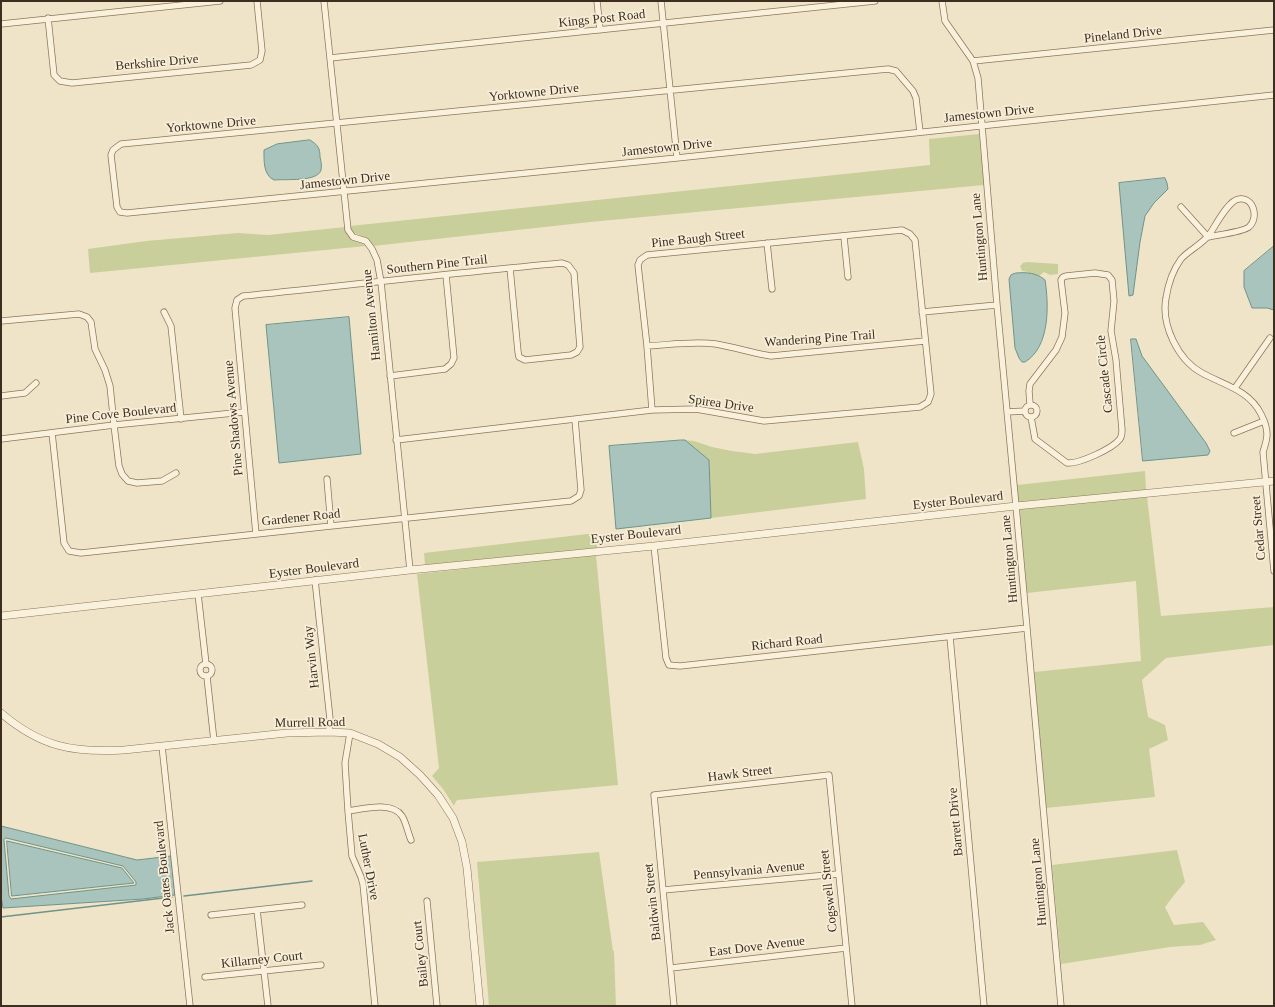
<!DOCTYPE html>
<html>
<head>
<meta charset="utf-8">
<style>
  body { margin:0 }
  #map { position:relative; width:1275px; height:1007px; overflow:hidden; background:#f0e4c8; font-family:Georgia,serif }
  canvas { display:block }
  .frame { position:absolute; inset:0; border:2px solid #3d2e20; pointer-events:none }
</style>
</head>
<body>
<div id="map">
<canvas width="1275" height="1007"></canvas>
<div class="frame"></div>
</div>
<script>
const context = document.querySelector('canvas').getContext('2d');
context.lineJoin = 'round';
function fill(path, color) { context.fillStyle = color; context.fill(path, 'evenodd'); }
function trace(path, color, width, dash) { context.strokeStyle = color; context.lineWidth = width; context.lineCap = dash ? 'butt' : 'round'; context.setLineDash(dash || []); context.stroke(path); }
function drawText(font, color, halo, rows, align = 'center') {
  context.font = font + ' Georgia,serif'; context.lineWidth = 3.5; context.setLineDash([]); context.textBaseline = 'middle'; context.strokeStyle = halo; context.fillStyle = color; for (const [text, x, y, turn = 0] of rows) {
    context.save(); context.translate(x, y); context.rotate((+turn || 0) * Math.PI / 180); context.textAlign = isNaN(turn) ? turn : align; if (halo) context.strokeText(text, 0, 0); context.fillText(text, 0, 0); context.restore();
  }
}
const green = new Path2D(`
  M 979,134 L 984,185 L 590,222 L 373,246 C 371,243 369,239 366,238 C 359,234 353,235 350,226 L 930,165 L 929,139 Z
  M 345,227 C 346,242 359,238 366,246 L 90,273 L 88,249 L 146,241 L 238,233 L 268,235 Z
  M 1027,262 L 1058,264 L 1058,274 L 1050,275 L 1044,272 L 1039,276 L 1031,275 L 1028,272 L 1022,271 L 1020,266 L 1023,263 Z
  M 685,440 L 694,441 L 712,447 L 732,451 L 755,454 L 858,442 L 864,469 L 866,499 L 711,518 L 709,460 Z
  M 1145,471 L 1146,490 L 1019,503 L 1017,485 Z
  M 1147,497 L 1161,616 L 1274,607 L 1274,645 L 1166,658 L 1142,680 L 1148,717 L 1165,725 L 1168,740 L 1149,749 L 1155,797 L 1046,808 L 1034,672 L 1141,661 L 1136,581 L 1027,593 L 1020,509 Z
  M 596,533 L 597,548 L 425,565 L 424,553 Z
  M 596,555 L 618,785 L 458,800 L 456,801 L 454,806 L 443,789 L 432,776 L 439,768 L 417,574 Z
  M 1177,850 L 1185,882 L 1175,894 L 1165,907 L 1174,925 L 1203,922 L 1216,940 L 1200,945 L 1170,947 L 1061,964 L 1052,865 Z
  M 599,852 L 613,951 L 614,951 L 616,1006 L 489,1006 L 477,862 Z`);
const water = new Path2D(`
  M 310,140 C 318,145 320,148 320,157 C 321,161 322,166 321,170 C 318,182 285,179 274,180 C 263,175 264,160 264,150 L 277,144 Z
  M 1165,178 L 1167,183 L 1168,189 L 1154,203 L 1145,216 L 1140,242 L 1133,295 L 1129,296 L 1119,183 Z
  M 1274,246 L 1274,310 L 1267,308 L 1252,308 L 1244,287 L 1244,271 Z
  M 1016,273 C 1027,272 1037,273 1045,280 C 1049,305 1050,347 1025,362 L 1022,362 L 1019,358 L 1015,348 L 1009,279 L 1011,275 Z
  M 349,317 L 361,454 L 279,463 L 266,325 Z
  M 1131,339 L 1136,339 L 1142,356 L 1206,443 L 1210,451 L 1208,455 L 1143,461 Z
  M 681,440 L 685,440 L 709,460 L 711,518 L 616,529 L 609,446 Z
  M 1,826 L 137,860 L 171,856 L 175,895 L 143,899 L 3,908 L 1,896 ZM 6,838 L 123,866 L 136,882 L 136,885 L 11,899 L 9,896 L 4,840 Z
  M 7,841 L 122,868 L 134,883 L 12,896 Z`);
const stream = new Path2D(`
  M 184,896 L 312,881
  M 1,917 L 172,897`);
const minor = new Path2D(`
  M 324,1 L 348,230 L 353,237 L 366,241 L 372,249 L 377,260 L 381,282 L 410,570
  M 597,1 L 600,30
  M 661,1 L 677,158
  M 942,1 L 945,21 L 973,61 L 978,78 L 997,305 L 1016,506 L 1061,1006
  M 48,18 L 54,75 L 60,81 L 72,83 L 251,65 L 260,60 L 262,51 L 257,1
  M 1,24 L 220,1
  M 330,58 L 875,1
  M 973,61 L 1274,30
  M 920,132 L 916,98 L 913,91 L 896,71 L 888,69 C 632,93 377,120 121,144 L 113,150 L 111,155 L 117,207 L 120,212 L 127,213 L 677,158 L 1274,95
  M 1181,207 L 1208,237 C 1217,235 1243,232 1249,227 C 1259,218 1254,197 1239,199 C 1228,200 1215,227 1209,235 C 1201,245 1189,250 1181,259 C 1173,270 1168,285 1166,298 C 1161,325 1178,360 1202,373 C 1224,385 1249,390 1261,414 C 1264,420 1267,427 1267,434 C 1267,439 1265,446 1263,452 L 1274,571
  M 844,237 L 848,277
  M 767,243 L 772,289
  M 164,312 L 171,326 L 181,419
  M 922,312 L 997,305
  M 1,321 L 79,314 L 87,317 L 91,322 L 95,349 L 105,370 L 110,386 L 114,425 L 119,466 L 122,474 L 128,481 L 137,483 L 162,481 L 176,473
  M 647,346 C 669,345 693,341 716,344 C 734,347 752,353 771,356 L 925,341
  M 390,376 L 445,369 L 451,364 L 454,358 L 446,275
  M 1235,388 L 1270,338
  M 1,396 L 25,393 L 36,383
  M 1030,404 L 1029,391 L 1030,384 L 1056,350 L 1062,337 L 1065,313 L 1061,280 L 1063,277 L 1066,276 L 1095,273 L 1108,275 L 1112,280 L 1114,301 L 1111,331 L 1116,360 L 1122,430 C 1122,433 1122,436 1120,439 C 1112,449 1079,464 1067,463 L 1035,439 L 1031,417
  M1025 411a6 6 0 1 1 12 0a6 6 0 1 1-12 0Z
  M 1007,412 L 1025,411
  M 52,433 L 64,543 L 69,551 L 81,553 L 331,526 L 571,501 L 579,496 L 581,490 L 575,419
  M 1234,433 L 1264,421
  M 1,439 L 114,425 L 244,412
  M 396,440 L 652,410 L 696,409 L 764,421 L 920,407 L 928,402 L 931,394 L 915,240 L 910,234 L 902,230 L 647,255 L 640,260 L 638,265 L 647,346 L 652,410
  M 327,479 L 331,526
  M 256,534 L 235,308 L 237,300 L 243,296 C 349,285 455,273 562,263 L 568,265 L 574,273 L 580,347 L 577,352 L 571,355 L 525,360 L 519,357 L 518,352 L 510,268
  M 654,546 L 666,658 L 669,665 L 680,666 L 1027,628
  M 315,580 L 330,719 L 329,732
  M 198,594 L 206,664
  M 950,637 L 984,1006
  M200 670a6 6 0 1 1 12 0a6 6 0 1 1-12 0Z
  M 207,677 L 214,741
  M 350,733 L 345,763 L 348,811 L 352,856 L 361,877 L 363,884 L 375,1006
  M 162,746 L 190,1006
  M 348,811 C 363,809 392,801 402,816 C 406,822 408,833 411,840
  M 663,890 L 838,874
  M 427,901 L 437,1006
  M 257,910 L 268,1006
  M 211,915 L 302,905
  M 671,968 L 846,948
  M 205,977 L 321,965
  M 674,1006 L 654,795 L 829,775 L 852,1006`);
const tertiary = new Path2D(`
  M 1,616 L 410,570 L 654,546 L 1016,506 L 1274,481
  M 1,713 C 41,747 73,753 124,750 L 287,733 L 329,732 L 350,733 L 378,744 L 400,757 L 420,775 L 438,795 L 453,818 L 462,842 L 467,868 L 480,1006`);
const streetNames = [
  ["Kings Post Road",602,19,-6],
  ["Pineland Drive",1123,35,-6],
  ["Berkshire Drive",157,63,-5],
  ["Yorktowne Drive",534,93,-6],
  ["Jamestown Drive",989,114,-6],
  ["Yorktowne Drive",211,125,-5],
  ["Jamestown Drive",667,148,-6],
  ["Jamestown Drive",345,181,-6],
  ["Huntington Lane",980,237,-95],
  ["Pine Baugh Street",698,239,-6],
  ["Southern Pine Trail",437,265,-6],
  ["Hamilton Avenue",372,315,-96],
  ["Wandering Pine Trail",820,339,-4],
  ["Cascade Circle",1105,374,-96],
  ["Spirea Drive",721,404,8],
  ["Pine Cove Boulevard",121,414,-6],
  ["Pine Shadows Avenue",234,418,-95],
  ["Eyster Boulevard",958,501,-6],
  ["Gardener Road",301,518,-6],
  ["Cedar Street",1259,528,-95],
  ["Eyster Boulevard",636,535,-6],
  ["Huntington Lane",1010,559,-95],
  ["Eyster Boulevard",314,569,-7],
  ["Richard Road",787,643,-6],
  ["Harvin Way",312,657,-96],
  ["Murrell Road",310,723,-1],
  ["Hawk Street",740,774,-7],
  ["Barrett Drive",956,822,-95],
  ["Luther Drive",368,867,79],
  ["Pennsylvania Avenue",749,871,-5],
  ["Jack Oates Boulevard",165,877,-96],
  ["Huntington Lane",1039,882,-95],
  ["Cogswell Street",829,891,-96],
  ["Baldwin Street",653,902,-96],
  ["East Dove Avenue",757,947,-7],
  ["Bailey Court",421,954,-96],
  ["Killarney Court",262,960,-6]
];
fill(green, '#c9cf9b');
fill(water, '#a9c4bc');
trace(water, '#6f938a', 1);
trace(stream, '#6f938a', 1.5);
trace(minor, '#8d765c', 7);
trace(tertiary, '#8d765c', 8);
trace(minor, '#faf1dc', 5.5);
trace(tertiary, '#faf1dc', 7);
drawText('13px', '#3d2e20', '#f7eed8', streetNames);
</script>
</body>
</html>
